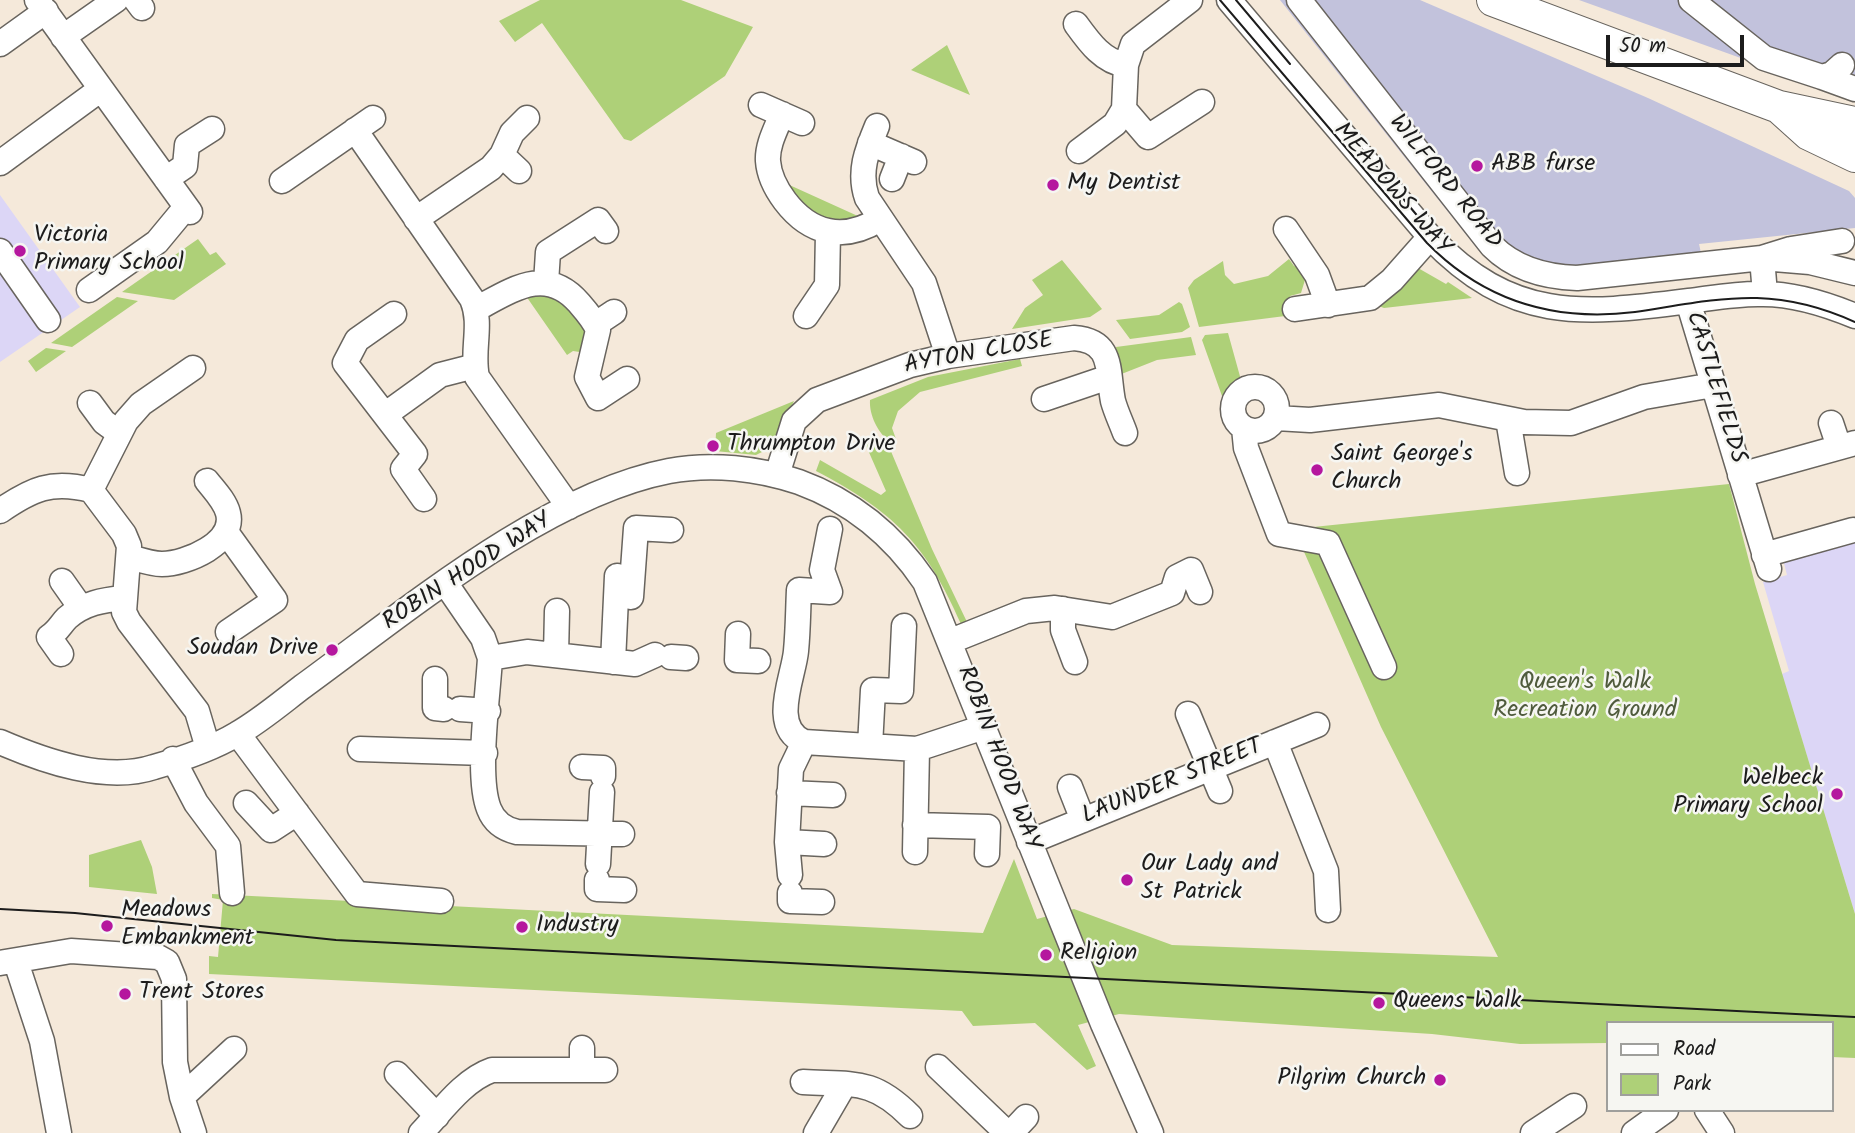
<!DOCTYPE html>
<html>
<head>
<meta charset="utf-8">
<style>
  body { margin:0 }
  #map { position:relative; width:1855px; height:1133px; overflow:hidden; background:#f5e9da; font-family:Kalam,sans-serif }
  canvas { display:block }
  .legend { position:absolute; left:1606px; top:1021px; width:228px; height:91px; box-sizing:border-box; background:#f6f6f2; border:2px solid #9f9f9c; margin:0; padding:9px 12px; list-style:none; font-size:21px; color:#1c1c1c }
  .legend li { display:flex; align-items:center; gap:14px; height:35px }
  .legend b { width:35px; border:2px solid #9f9f9c }
  .scale { position:absolute; left:1606px; top:35px; width:138px; height:32px; box-sizing:border-box; border:4px solid #1c1c1c; border-top:0; padding-left:9px; font-size:21px; line-height:24px; white-space:nowrap; color:#1c1c1c; -webkit-text-stroke:5px #f6f6f2; paint-order:stroke }
</style>
</head>
<body>
<div id="map">
<canvas width="1855" height="1133"></canvas>
<ul class="legend">
<li><b style="height:9px;background:#fff"></b>Road</li>
<li><b style="height:19px;background:#aed078"></b>Park</li>
</ul>
<div class="scale">50 m</div>
</div>
<script>
const context = document.querySelector('canvas').getContext('2d');
context.lineJoin = 'round';
function fill(path, color) { context.fillStyle = color; context.fill(path, 'evenodd'); }
function trace(path, color, width, dash) { context.strokeStyle = color; context.lineWidth = width; context.lineCap = dash ? 'butt' : 'round'; context.setLineDash(dash || []); context.stroke(path); }
function drawText(font, color, halo, rows, align = 'center') {
  context.font = font + ' Kalam,sans-serif'; context.lineWidth = 5; context.setLineDash([]); context.textBaseline = 'middle'; context.strokeStyle = halo; context.fillStyle = color; for (const [text, x, y, turn = 0] of rows) {
    context.save(); context.translate(x, y); context.rotate((+turn || 0) * Math.PI / 180); context.textAlign = isNaN(turn) ? turn : align; if (halo) context.strokeText(text, 0, 0); context.fillText(text, 0, 0); context.restore();
  }
}
const built = new Path2D(`
  M 0,195 L 80,307 L 0,362 Z
  M 1855,519 L 1855,914 L 1782,674 L 1789,671 L 1763,582 L 1787,575 L 1778,540 Z`);
const industrial = new Path2D(`
  M 1280,0 L 1420,0 L 1648,98 L 1849,191 L 1855,198 L 1855,228 L 1699,244 L 1705,270 L 1500,267 L 1479,251 Z
  M 1579,0 L 1855,0 L 1855,99 Z`);
const green = new Path2D(`
  M 540,0 L 681,0 L 753,27 L 725,76 L 631,141 L 624,139 L 542,23 L 515,42 L 499,21 Z
  M 947,45 L 970,95 L 911,70 Z
  M 785,183 L 860,217 L 854,223 L 814,220 Z
  M 198,239 L 210,255 L 216,252 L 226,264 L 174,300 L 122,292 Z
  M 1289,259 L 1294,266 L 1308,270 L 1301,293 L 1290,296 L 1293,315 L 1199,327 L 1188,288 L 1194,280 L 1223,261 L 1225,275 L 1234,284 L 1268,276 Z
  M 1062,260 L 1102,309 L 1090,317 L 1012,329 L 1025,308 L 1043,295 L 1032,280 Z
  M 1418,268 L 1446,284 L 1448,282 L 1472,298 L 1384,308 L 1373,304 Z
  M 554,291 L 589,332 L 586,353 L 573,351 L 567,355 L 526,296 Z
  M 117,297 L 138,301 L 72,347 L 51,343 Z
  M 1179,302 L 1182,304 L 1190,327 L 1182,332 L 1130,339 L 1116,320 L 1159,315 Z
  M 1228,333 L 1241,380 L 1222,396 L 1202,340 L 1205,335 Z
  M 1191,337 L 1196,355 L 1157,360 L 1119,375 L 1116,347 Z
  M 46,348 L 66,351 L 36,372 L 28,361 Z
  M 1020,359 L 1022,366 L 920,392 L 898,411 L 892,428 L 896,439 L 890,442 C 878,433 869,415 870,400 L 928,377 Z
  M 794,401 L 772,447 L 756,455 L 715,451 L 716,433 Z
  M 874,437 L 890,449 L 932,549 L 967,622 L 961,624 C 926,544 894,512 816,471 L 820,460 L 881,495 L 886,491 L 864,441 Z
  M 1729,484 L 1755,584 L 1855,914 L 1855,1058 L 1832,1057 L 1832,1023 L 1608,1023 L 1608,1043 L 1520,1044 L 1432,1034 L 1119,1014 L 1078,1025 L 1096,1066 L 1087,1070 L 1035,1023 L 973,1026 L 962,1011 L 209,974 L 209,956 L 218,957 L 223,900 L 212,898 L 212,894 L 983,933 L 1014,859 L 1037,919 L 1074,909 L 1172,945 L 1498,957 L 1381,727 L 1294,529 Z
  M 141,840 L 152,867 L 157,894 L 89,887 L 89,855 Z`);
const minor = new Path2D(`
  M 37,0 L 190,212
  M 136,0 L 142,8
  M 1229,0 L 1430,237 C 1511,322 1580,315 1689,301 C 1713,298 1738,293 1763,294 C 1794,294 1826,304 1855,316
  M 1299,0 L 1492,246 C 1515,269 1545,277 1577,278 L 1762,258 L 1791,249 L 1842,241
  M 1691,0 L 1764,58 L 1822,77 L 1832,74 L 1842,65
  M 1076,24 C 1089,42 1103,62 1126,65
  M 63,37 L 116,0
  M 0,44 L 46,11
  M 1822,77 L 1855,89
  M 761,105 L 802,123
  M 1124,109 L 1148,137 L 1202,102
  M 782,114 C 776,129 767,145 768,161 C 769,176 776,189 785,201 C 810,234 844,242 880,219
  M 877,126 C 867,150 858,172 867,198 L 924,283 L 948,356
  M 355,130 L 472,299 C 483,325 471,350 477,377 L 569,507
  M 870,143 L 914,162
  M 1079,151 L 1115,124 L 1124,109 L 1126,65 L 1133,44 L 1190,0
  M 502,155 L 519,171
  M 0,163 L 101,89
  M 166,179 L 185,166 L 187,145 L 212,129
  M 892,179 L 901,156
  M 282,181 L 373,118
  M 416,219 L 491,168 L 502,155 L 512,133 L 527,118
  M 1286,229 L 1317,275 L 1328,305
  M 0,251 L 48,320
  M 546,283 L 548,252 L 598,220 L 606,231
  M 89,290 L 157,242 L 186,207
  M 1765,294 L 1762,258 L 1810,262 L 1855,273
  M 1688,301 L 1769,569
  M 476,309 C 512,290 546,265 579,303 C 586,311 594,320 598,330 L 587,377 L 598,398 L 627,379
  M 1295,309 L 1370,298 L 1392,280 L 1430,237
  M 394,314 L 357,340 L 345,363 L 415,454 L 403,469 L 424,499
  M 806,316 L 827,285 L 828,232
  M 596,324 L 614,312
  M1233 409a22 22 0 1 1 44 0a22 22 0 1 1-44 0Z
  M 1044,399 L 1109,377
  M 90,403 L 104,422 L 119,433
  M 386,414 L 440,375 L 475,366
  M 1276,418 L 1310,420 L 1439,405 L 1524,422 L 1571,423 L 1644,397 L 1713,385
  M 1508,419 L 1517,473
  M 1831,423 L 1839,447
  M 1244,428 L 1246,448 L 1279,534 L 1328,543 L 1384,667
  M 777,475 L 794,421 L 817,400 L 910,365 L 948,356 L 1074,338 C 1114,341 1107,370 1113,401 C 1116,412 1121,422 1125,433
  M 1740,475 L 1855,443
  M 91,490 L 126,421 L 141,404 L 193,368
  M 0,511 C 32,489 51,480 91,490 L 124,534 L 129,546 L 124,612 L 129,622 L 197,711 L 208,748
  M 830,529 L 822,570 L 830,592 L 799,590 C 798,611 798,631 796,651 C 794,676 769,727 804,742 L 917,749 L 984,727
  M 226,532 L 275,600 L 228,632
  M 1764,555 L 1853,530
  M 130,557 C 140,560 152,564 162,564 C 186,564 236,543 228,513 C 225,501 214,490 207,481
  M 62,581 L 81,608
  M 446,584 L 483,638 L 490,658 C 488,696 476,777 489,809 C 494,822 504,829 517,832 L 622,834
  M 631,597 L 636,528 L 671,530
  M 1063,609 L 1063,630 L 1075,662
  M 738,634 L 737,660 L 758,661
  M 951,641 L 1026,611 L 1055,608 L 1112,617 L 1172,593 L 1177,577 L 1191,570 L 1200,592
  M 61,654 L 49,637 C 58,631 61,624 67,618 C 84,603 103,600 124,598
  M 556,655 L 557,611
  M 671,657 L 686,658
  M 490,658 L 527,652 L 635,664 L 655,655
  M 613,662 L 617,576
  M 435,679 L 435,708 L 444,709
  M 460,709 L 488,711
  M 1188,714 L 1220,791
  M 238,734 L 357,894 L 441,901
  M 0,742 C 44,761 106,783 154,767 C 182,759 212,749 237,734 C 260,721 281,703 302,687 C 404,613 544,495 669,471 C 711,463 758,468 799,482 C 851,501 894,536 925,582 L 1103,1024 L 1151,1133
  M 1275,742 L 1326,871 L 1328,910
  M 870,746 L 873,690 L 901,691 L 904,626
  M 360,749 L 485,753
  M 173,759 L 196,803 L 228,846 L 232,893
  M 582,767 L 603,768 L 603,776
  M 1070,787 L 1083,820
  M 789,793 L 833,795
  M 246,803 L 271,830 L 297,813
  M 915,825 L 988,827 L 987,854
  M 787,842 L 824,844
  M 1029,842 L 1317,725
  M 915,852 L 917,749
  M 598,864 L 602,792
  M 790,875 L 787,842 L 791,769 L 804,742
  M 597,880 L 597,889 L 624,890
  M 790,893 L 790,901 L 822,902
  M 16,962 L 42,1041 L 59,1133
  M 0,963 L 71,951 L 158,957 L 167,962 L 174,979 L 175,1062 L 182,1097 L 194,1133
  M 938,1067 L 1007,1133
  M 582,1070 L 582,1048
  M 397,1074 L 437,1116
  M 803,1082 C 853,1085 872,1078 910,1116
  M 182,1097 L 234,1049
  M 1707,1110 L 1722,1133
  M 421,1133 C 441,1112 463,1080 492,1070 L 605,1070
  M 816,1133 L 844,1085
  M 1011,1133 L 1026,1117
  M 1533,1133 L 1574,1106
  M 1634,1133 L 1666,1110`);
const major = new Path2D(`
  M 1493,0 L 1779,107 L 1855,123
  M 1779,107 L 1809,134 L 1855,156`);
const tram = new Path2D(`
  M 1220,0 L 1427,243 C 1484,301 1555,322 1635,312 C 1676,306 1717,297 1757,298 C 1792,299 1824,308 1855,322
  M 1236,0 L 1290,64
  M 1360,147 L 1430,231
  M 0,909 L 75,913 L 336,940 L 1855,1017`);
const markers = [
  [1477,166,7,"#b5179e"],
  [1053,185,7,"#b5179e"],
  [20,251,7,"#b5179e"],
  [713,446,7,"#b5179e"],
  [1317,470,7,"#b5179e"],
  [332,650,7,"#b5179e"],
  [1837,794,7,"#b5179e"],
  [1127,880,7,"#b5179e"],
  [107,926,7,"#b5179e"],
  [522,927,7,"#b5179e"],
  [1046,955,7,"#b5179e"],
  [125,994,7,"#b5179e"],
  [1379,1003,7,"#b5179e"],
  [1440,1080,7,"#b5179e"]
];
const poiNames = [
  ["ABB furse",1491,166],
  ["My Dentist",1067,185],
  ["Victoria",34,237],
  ["Primary School",34,265],
  ["Thrumpton Drive",727,446],
  ["Saint George's",1331,456],
  ["Church",1331,484],
  ["Soudan Drive",318,650,"right"],
  ["Welbeck",1823,780,"right"],
  ["Primary School",1823,808,"right"],
  ["Our Lady and",1141,866],
  ["St Patrick",1141,894],
  ["Meadows",121,912],
  ["Embankment",121,940],
  ["Industry",536,927],
  ["Religion",1060,955],
  ["Trent Stores",139,994],
  ["Queens Walk",1393,1003],
  ["Pilgrim Church",1426,1080,"right"]
];
const streetNames = [
  ["WILFORD ROAD",1444,183,51],
  ["MEADOWS WAY",1391,190,49],
  ["AYTON CLOSE",979,355,-10],
  ["CASTLEFIELDS",1714,388,73],
  ["ROBIN HOOD WAY",468,573,-33],
  ["ROBIN HOOD WAY",997,759,69],
  ["LAUNDER STREET",1173,783,-22]
];
const parkNames = [
  ["Queen's Walk",1585,684],
  ["Recreation Ground",1585,712]
];
fill(built, '#dcd6f6');
fill(industrial, '#c2c2dc');
fill(green, '#aed078');
trace(minor, '#68645e', 27);
trace(major, '#68645e', 34);
trace(minor, '#fff', 24);
trace(major, '#fff', 32);
trace(tram, '#1c1c1c', 2);
for (const [x, y, r, color] of markers) { const dot = new Path2D(); dot.arc(x, y, r, 0, 2 * Math.PI); context.fillStyle = color; context.fill(dot); trace(dot, '#f6f6f2', 2.5); }
drawText('24px', '#1c1c1c', '#f6f6f2', poiNames, 'left');
drawText('24px', '#1c1c1c', '#f6f6f2', streetNames);
drawText('24px', '#4f5b3c', '#f6f6f2', parkNames);
</script>
</body>
</html>
